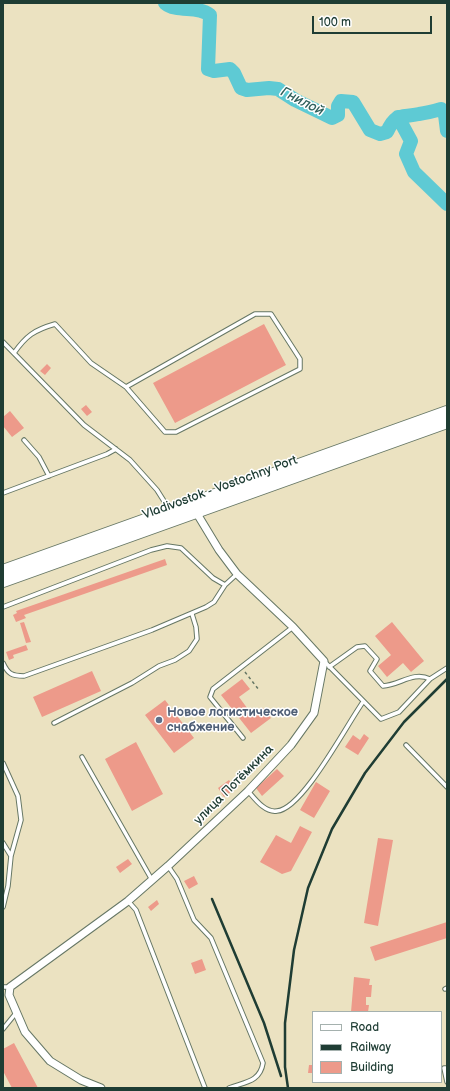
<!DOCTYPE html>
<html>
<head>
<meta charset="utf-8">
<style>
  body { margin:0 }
  #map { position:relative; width:450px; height:1091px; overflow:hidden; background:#ebe2c1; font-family:"Balsamiq Sans",sans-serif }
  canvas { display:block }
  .frame { position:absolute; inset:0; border:4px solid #1f3d34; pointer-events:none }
  .legend { position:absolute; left:312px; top:1011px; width:130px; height:72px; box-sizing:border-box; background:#fff; border:1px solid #a5b1ae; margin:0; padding:5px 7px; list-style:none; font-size:12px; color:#1f3d34 }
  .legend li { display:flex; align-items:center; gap:8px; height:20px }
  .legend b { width:20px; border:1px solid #a5b1ae }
  .scale { position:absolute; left:312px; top:16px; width:120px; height:18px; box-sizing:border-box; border:2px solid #1f3d34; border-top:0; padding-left:5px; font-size:12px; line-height:14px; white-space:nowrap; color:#1f3d34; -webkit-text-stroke:3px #fff; paint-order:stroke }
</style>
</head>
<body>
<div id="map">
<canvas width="450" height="1091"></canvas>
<div class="frame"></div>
<ul class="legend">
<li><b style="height:5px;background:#fff"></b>Road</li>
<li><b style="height:5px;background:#1f3d34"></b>Railway</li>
<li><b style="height:11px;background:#ed9a8a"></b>Building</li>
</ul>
<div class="scale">100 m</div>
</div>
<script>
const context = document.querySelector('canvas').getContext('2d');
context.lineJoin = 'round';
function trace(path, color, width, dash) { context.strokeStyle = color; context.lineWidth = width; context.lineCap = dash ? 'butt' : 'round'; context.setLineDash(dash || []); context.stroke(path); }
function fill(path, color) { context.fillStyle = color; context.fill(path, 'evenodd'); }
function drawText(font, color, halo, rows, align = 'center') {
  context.font = font + ' "Balsamiq Sans",sans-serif'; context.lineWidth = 3; context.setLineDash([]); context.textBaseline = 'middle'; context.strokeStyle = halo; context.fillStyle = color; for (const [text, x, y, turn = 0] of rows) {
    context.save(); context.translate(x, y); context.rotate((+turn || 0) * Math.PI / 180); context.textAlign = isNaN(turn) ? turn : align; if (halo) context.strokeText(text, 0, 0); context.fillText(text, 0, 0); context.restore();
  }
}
const river = new Path2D(`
  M 165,3 C 177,13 197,5 210,15 L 208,69 L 214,71 L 230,69 L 234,73 L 241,88 L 247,90 L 269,88 L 278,89 L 295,100 L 332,118 L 338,115 L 338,106 L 341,101 L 353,102 L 370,130 L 380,134 L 387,132 C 396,112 401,118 419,114 C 426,113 434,111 441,109 L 445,115 L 447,131
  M 398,117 L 411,141 L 406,154 L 414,172 L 447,204`);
const building = new Path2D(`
  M 264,324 L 286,365 L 175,423 L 153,383 Z
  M 47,364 L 51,368 L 45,375 L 40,371 Z
  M 86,405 L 92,412 L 87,416 L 81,409 Z
  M 10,411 L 24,428 L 12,437 L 3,426 L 3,417 Z
  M 165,559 L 167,565 L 24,615 L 26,618 L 16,622 L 13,615 L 17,613 L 16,611 Z
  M 24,622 L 31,642 L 26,643 L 20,623 Z
  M 392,622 L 424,661 L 411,672 L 403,663 L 387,677 L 378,666 L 391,655 L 375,636 Z
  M 26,645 L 28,650 L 13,655 L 14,658 L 9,660 L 6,652 Z
  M 92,671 L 101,691 L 42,717 L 33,697 Z
  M 242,679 L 250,689 L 239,697 L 253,716 L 263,708 L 271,718 L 251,733 L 221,695 Z
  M 165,700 L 194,738 L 174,753 L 145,715 Z
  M 364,734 L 369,738 L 358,755 L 345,747 L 353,735 L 360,740 Z
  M 136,742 L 163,794 L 132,811 L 105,759 Z
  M 277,769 L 284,776 L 262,796 L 256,788 Z
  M 229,780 L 235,789 L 224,797 L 218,788 Z
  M 316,782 L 330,791 L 314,818 L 300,810 Z
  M 300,826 L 312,832 L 291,871 L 282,874 L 260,862 L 276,835 L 291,843 Z
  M 378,838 L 393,840 L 378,926 L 364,923 Z
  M 128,859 L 132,864 L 120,873 L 116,867 Z
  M 194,876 L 198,884 L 189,889 L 184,881 Z
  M 157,900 L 159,904 L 151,911 L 148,907 Z
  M 447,922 L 447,938 L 375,961 L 370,947 Z
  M 202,959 L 206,970 L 195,974 L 191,963 Z
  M 354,977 L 370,979 L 369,985 L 372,985 L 371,997 L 366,997 L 366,1005 L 369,1005 L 368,1012 L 351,1012 Z
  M 14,1043 L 38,1088 L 12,1088 L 3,1071 L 3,1049 Z
  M 309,1065 L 313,1065 L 313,1073 L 308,1073 Z`);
const path = new Path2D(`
  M 245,672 L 259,690`);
const service = new Path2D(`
  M 3,342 L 84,425 L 130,460 L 157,490 L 169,509
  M 14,353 C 26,336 34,330 55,324 L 91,363 L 126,387 L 165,432 L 176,432 L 300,369 L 300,359 L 271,314 L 255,314 L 126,387
  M 24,440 L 39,457 L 49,476
  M 3,493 L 107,454 L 116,449
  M 3,607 L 151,550 L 167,546 L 181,548 L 213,578 L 225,585
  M 324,661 L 381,719 L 399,712 L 430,679 L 447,668
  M 3,663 C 8,674 12,676 24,676 L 152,630 L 206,607 L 214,602 L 225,585 L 237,574
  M 329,667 L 357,647 L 365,646 L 377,659 L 370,671 L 383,686 C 400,685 413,671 430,679
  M 54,723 L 132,683 L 159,666 L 175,660 L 189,651 L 197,639 L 196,627 L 192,614
  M 243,738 L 210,697 L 213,689 L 293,627
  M 406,745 L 447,787
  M 82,757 L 152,880
  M 3,763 L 18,796 L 21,820 L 11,856 L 8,886 L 3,907
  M 248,791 C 255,799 265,813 277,811 C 303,809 347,724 363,702
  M 3,843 L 11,856
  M 168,866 L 177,879 L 194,920 L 211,938 L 263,1063 C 260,1082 245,1082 229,1088
  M 128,901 L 136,910 L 205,1088
  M 3,987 L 10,987
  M 445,989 L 447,988
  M 3,1029 L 16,1013
  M 447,1068 L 444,1068 L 447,1082`);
const minor = new Path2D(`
  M 101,1088 L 81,1080 L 50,1061 L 25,1032 L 9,995 L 10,987 L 128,901 L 168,866 L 248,791 L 291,745 L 314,713 L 324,661 L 293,627 L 237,574 L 219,550 L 196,512`);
const trunk = new Path2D(`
  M 3,571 L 447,412
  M 3,581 L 447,422`);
const rail = new Path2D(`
  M 212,899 L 264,1023 L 281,1076
  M 288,1088 L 285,1067 L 285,1023 L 294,950 L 308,888 L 332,829 L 365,773 L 404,722 L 447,679`);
const markers = [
  [159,720,4,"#5c6f8a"]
];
const streetNames = [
  ["Vladivostok - Vostochny Port",220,488,-20],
  ["улица Потёмкина",234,785,-45]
];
const serviceNames = [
  ["Новое логистическое",167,713],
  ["снабжение",167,728]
];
const waterNames = [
  ["Гнилой",302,102,27]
];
trace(river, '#5ecad4', 14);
fill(building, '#ed9a8a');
trace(service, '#667765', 5.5);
trace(minor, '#667765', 9);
trace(trunk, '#667765', 14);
trace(path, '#667765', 1.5, [3, 3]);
trace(service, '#fff', 3.5);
trace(minor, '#fff', 7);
trace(trunk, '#fff', 12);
trace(rail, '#1f3d34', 2.5);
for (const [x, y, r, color] of markers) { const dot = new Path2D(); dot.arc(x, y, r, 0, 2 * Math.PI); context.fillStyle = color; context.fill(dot); trace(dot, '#fff', 1.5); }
drawText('13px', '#1f3d34', '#fff', streetNames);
drawText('bold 13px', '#4e5e75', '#fff', serviceNames, 'left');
drawText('italic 14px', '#2f605c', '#fff', waterNames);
</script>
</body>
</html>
